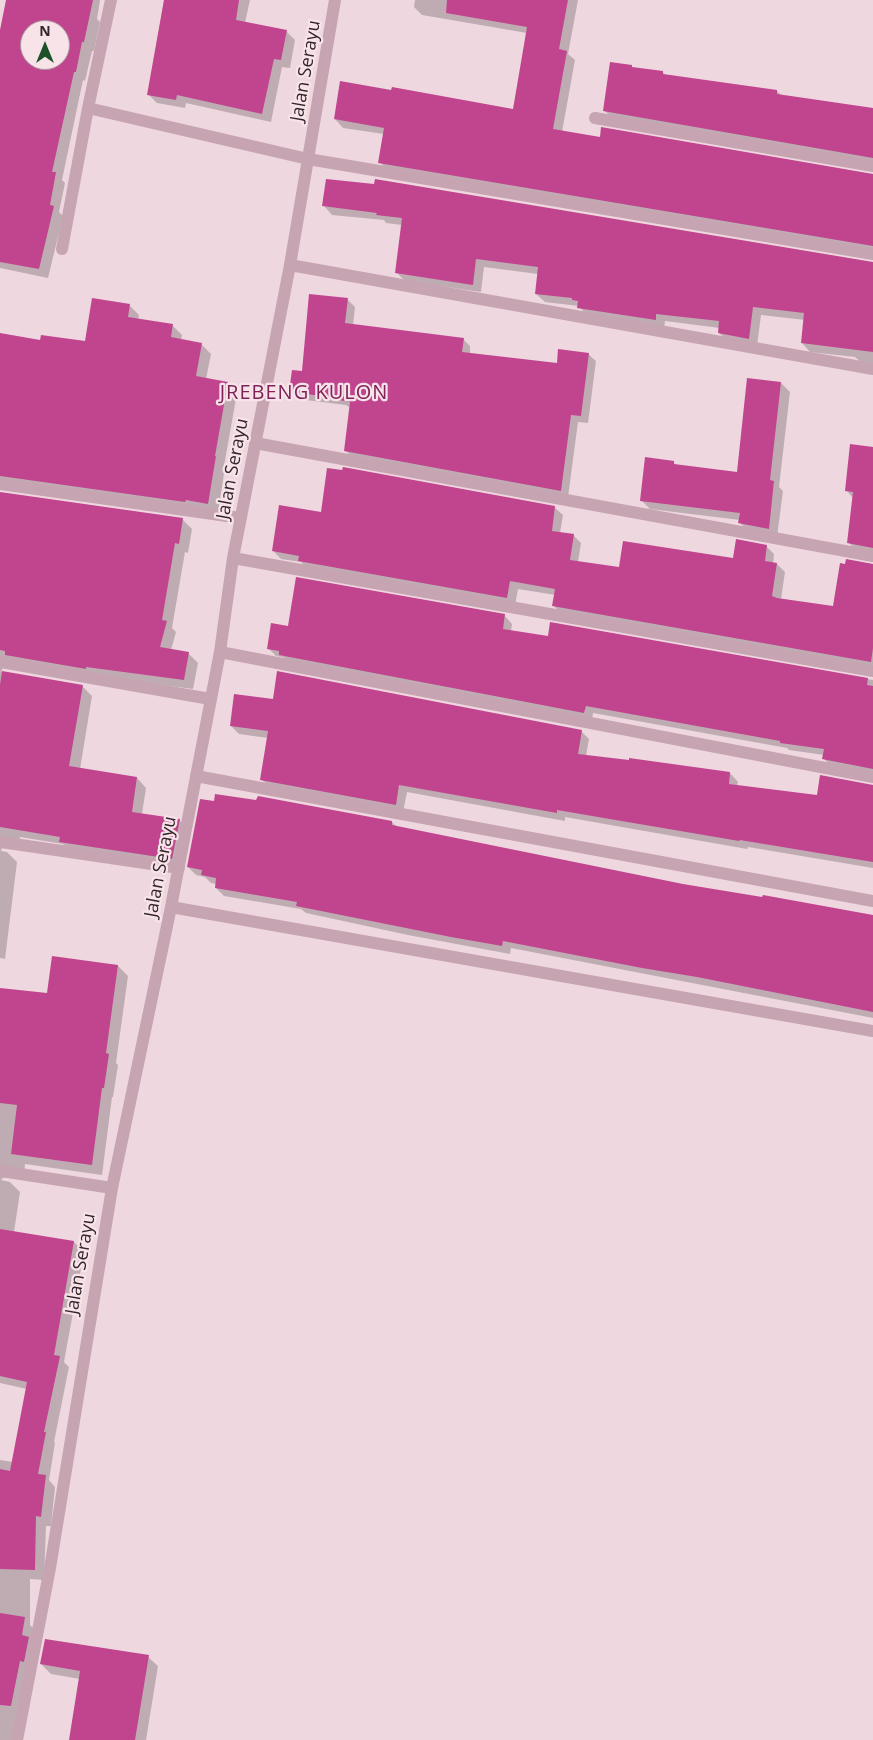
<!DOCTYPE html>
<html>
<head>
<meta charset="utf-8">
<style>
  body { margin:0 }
  #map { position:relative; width:873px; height:1740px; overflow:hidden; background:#efd7df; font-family:"Open Sans",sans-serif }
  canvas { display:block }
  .north { position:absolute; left:20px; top:20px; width:50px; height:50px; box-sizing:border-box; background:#f8e3e9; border:1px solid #a9979d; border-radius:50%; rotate:0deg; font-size:14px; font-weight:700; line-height:20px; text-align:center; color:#32252c }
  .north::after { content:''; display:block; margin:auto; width:18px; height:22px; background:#1d5229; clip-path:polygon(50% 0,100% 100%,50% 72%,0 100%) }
</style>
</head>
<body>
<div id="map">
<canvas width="873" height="1740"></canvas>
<div class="north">N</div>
</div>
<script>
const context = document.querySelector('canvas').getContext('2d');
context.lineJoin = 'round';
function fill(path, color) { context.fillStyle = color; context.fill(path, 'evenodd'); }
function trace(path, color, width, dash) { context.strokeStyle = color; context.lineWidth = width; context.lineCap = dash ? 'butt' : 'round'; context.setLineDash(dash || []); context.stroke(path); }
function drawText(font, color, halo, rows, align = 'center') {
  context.font = font + ' "Open Sans",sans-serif'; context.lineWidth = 4.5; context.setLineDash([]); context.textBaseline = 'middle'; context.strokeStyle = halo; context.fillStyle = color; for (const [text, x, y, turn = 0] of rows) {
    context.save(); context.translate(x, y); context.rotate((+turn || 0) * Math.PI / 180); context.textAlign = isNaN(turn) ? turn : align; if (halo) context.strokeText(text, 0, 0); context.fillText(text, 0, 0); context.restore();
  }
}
const shadow = new Path2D(`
  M 7,0 L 100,0 L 97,19 L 100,22 L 94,51 L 92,51 L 85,81 L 83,80 L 62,180 L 65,183 L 59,212 L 63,216 L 48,278 L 0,268 L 0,49 ZM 30,30 L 60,30 L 60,60 L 30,60 Z
  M 164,0 L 250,0 L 245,23 L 287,32 L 295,40 L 290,68 L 282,67 L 271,122 L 186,103 L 185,108 L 157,103 L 148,94 Z
  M 415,0 L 578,0 L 568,54 L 575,60 L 562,132 L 873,175 L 873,252 L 388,171 L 380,162 L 384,134 L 343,128 L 335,119 L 514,111 L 527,33 L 422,15 L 414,7 Z
  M 631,66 L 634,69 L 662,72 L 667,76 L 777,91 L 782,96 L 873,109 L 873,164 L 613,119 L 605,111 Z
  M 324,206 L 873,263 L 873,366 L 864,365 L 855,357 L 810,352 L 802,343 L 805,320 L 761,315 L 757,346 L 728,341 L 719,333 L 720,328 L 665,321 L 664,328 L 587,316 L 579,306 L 545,302 L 536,294 L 538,274 L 484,267 L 481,292 L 405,281 L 397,273 L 402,225 L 386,223 L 384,220 L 332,215 Z
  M 348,300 L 355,307 L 353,325 L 463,339 L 470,346 L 470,354 L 558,364 L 588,354 L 596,361 L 588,423 L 578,422 L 568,497 L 353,458 L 346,451 L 351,408 L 346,405 L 298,399 L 290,392 Z
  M 130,306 L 139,315 L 138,320 L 172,325 L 182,335 L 181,341 L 202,345 L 211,354 L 206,379 L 228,383 L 237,393 L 224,466 L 225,467 L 218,513 L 0,486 L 0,380 L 41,341 L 86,343 Z
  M 781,383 L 790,392 L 779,487 L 783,491 L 777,537 L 749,532 L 740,523 L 740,520 L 650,509 L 641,500 L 673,462 L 677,466 L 738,473 Z
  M 873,448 L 873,554 L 857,551 L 849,543 L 853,498 L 846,490 Z
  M 0,493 L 182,519 L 192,529 L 188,553 L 185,552 L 172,628 L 176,632 L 171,650 L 188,653 L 198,663 L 193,689 L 95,676 L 4,666 L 1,672 L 82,686 L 92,696 L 80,769 L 137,778 L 146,788 L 142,814 L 179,820 L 189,830 L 181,868 L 70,851 L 63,844 L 20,837 L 19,844 L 3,846 L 1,851 L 7,852 L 17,862 L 5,959 L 0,958 Z
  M 554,507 L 563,515 L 560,533 L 573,535 L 581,543 L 578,562 L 620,569 L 734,559 L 766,546 L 774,554 L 773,564 L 777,564 L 785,572 L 781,599 L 834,608 L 873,565 L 873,669 L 562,614 L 554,606 L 556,595 L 518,589 L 515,606 L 308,569 L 301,562 L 281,559 L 273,551 L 322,513 Z
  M 504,615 L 512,624 L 511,631 L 549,638 L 551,624 L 873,680 L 873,775 L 832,767 L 824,759 L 824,755 L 789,750 L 787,748 L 593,713 L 592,721 L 288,663 L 283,657 L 276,656 L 268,648 L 290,627 Z
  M 274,700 L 581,731 L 589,739 L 586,756 L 730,773 L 738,782 L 737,786 L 818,797 L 873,786 L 873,868 L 748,847 L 747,849 L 565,817 L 565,821 L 407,792 L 403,812 L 270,787 L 261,779 L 268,738 L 239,734 L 231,726 Z
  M 392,822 L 398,828 L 710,891 L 873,917 L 873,1018 L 511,948 L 510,954 L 408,935 L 306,913 L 301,909 L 224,896 L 216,888 L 217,884 L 211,883 L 205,877 L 196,875 L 188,867 Z
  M 53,958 L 118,966 L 128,976 L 116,1063 L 118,1065 L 113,1097 L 112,1097 L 102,1175 L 25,1164 L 24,1174 L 8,1173 L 1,1180 L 10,1182 L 20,1192 L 14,1232 L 74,1242 L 84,1252 L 64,1362 L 69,1367 L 54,1442 L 55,1443 L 49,1480 L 55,1487 L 51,1526 L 46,1526 L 44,1580 L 30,1579 L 30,1625 L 34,1629 L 15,1740 L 0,1740 L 0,1460 L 13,1462 L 27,1389 L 0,1383 L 0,989 L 48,994 Z
  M 148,1657 L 158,1666 L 146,1740 L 70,1740 L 80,1679 L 51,1674 L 41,1664 Z`);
const building = new Path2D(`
  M 6,0 L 93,0 L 84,42 L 82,42 L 76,72 L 74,72 L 52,172 L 56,172 L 50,205 L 54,206 L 39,269 L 0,262 L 0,30 ZM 30,30 L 60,30 L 60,60 L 30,60 Z
  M 164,0 L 239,0 L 236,20 L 287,30 L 281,60 L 274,59 L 262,114 L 177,95 L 176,100 L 147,95 Z
  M 447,0 L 568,0 L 559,49 L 567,51 L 553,129 L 600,137 L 601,127 L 873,174 L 873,246 L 378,163 L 384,128 L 334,119 L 340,81 L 391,90 L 392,87 L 513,109 L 527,27 L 446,13 Z
  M 610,62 L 632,65 L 632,67 L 663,71 L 663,74 L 777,90 L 777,94 L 873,108 L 873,158 L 603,111 Z
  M 326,179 L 374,184 L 375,179 L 873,262 L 873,352 L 801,343 L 804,313 L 753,307 L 749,339 L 718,333 L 719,321 L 656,314 L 656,320 L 577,308 L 578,301 L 572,300 L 572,298 L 535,294 L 538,267 L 476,259 L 473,285 L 395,273 L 402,218 L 376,215 L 377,213 L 322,206 Z
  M 309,294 L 348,298 L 345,323 L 464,338 L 462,352 L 557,363 L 558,349 L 589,353 L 581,416 L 571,415 L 561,491 L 344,451 L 350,402 L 339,400 L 340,398 L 289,392 L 292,370 L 302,371 Z
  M 92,298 L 130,304 L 128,317 L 173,324 L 171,337 L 202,343 L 196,376 L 228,382 L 215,456 L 216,456 L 208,504 L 186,500 L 185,502 L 0,476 L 0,333 L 40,340 L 41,335 L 85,341 Z
  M 747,378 L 781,382 L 770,480 L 774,481 L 769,529 L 738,523 L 740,513 L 640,501 L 645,457 L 674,461 L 674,464 L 737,472 Z
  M 850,444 L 873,447 L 873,548 L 847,543 L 853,492 L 845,491 Z
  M 343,467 L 555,506 L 552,531 L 574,534 L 570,560 L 619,567 L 623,541 L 733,558 L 736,539 L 767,545 L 765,561 L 777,563 L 772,596 L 777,598 L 833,606 L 840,563 L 845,564 L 846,559 L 873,564 L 873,648 L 871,662 L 552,606 L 555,589 L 510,581 L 507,598 L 298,561 L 299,556 L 272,551 L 279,505 L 321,512 L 327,468 L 342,470 Z
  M 0,492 L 183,518 L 179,544 L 175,543 L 162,620 L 167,621 L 160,647 L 189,652 L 184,680 L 86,667 L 86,669 L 5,655 L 5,651 L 0,650 Z
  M 296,577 L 505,614 L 503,629 L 548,636 L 550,622 L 868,678 L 867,685 L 873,686 L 873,769 L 822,759 L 824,749 L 780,743 L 780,741 L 586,706 L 584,713 L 279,655 L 279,651 L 267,649 L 271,623 L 288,626 Z
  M 2,671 L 83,685 L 69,766 L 137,777 L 132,812 L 180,819 L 172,859 L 59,842 L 60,837 L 0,827 L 0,685 Z
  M 277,671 L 582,730 L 578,754 L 629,760 L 629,758 L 730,772 L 729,784 L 817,795 L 820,775 L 873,785 L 873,862 L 740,840 L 739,841 L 557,810 L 557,813 L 399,785 L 396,805 L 260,780 L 268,731 L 230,726 L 234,694 L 273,699 Z
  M 215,794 L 256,800 L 258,796 L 392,821 L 392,825 L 683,884 L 762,897 L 763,895 L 873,915 L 873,1012 L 697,977 L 642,968 L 503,941 L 502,946 L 451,937 L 296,906 L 297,902 L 215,888 L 216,878 L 201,875 L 202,870 L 187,867 L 200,799 L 214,801 Z
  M 52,956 L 118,965 L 106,1053 L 109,1054 L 104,1088 L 102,1088 L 92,1165 L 11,1154 L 17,1105 L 0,1103 L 0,988 L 47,993 Z
  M 0,1229 L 74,1241 L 54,1355 L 60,1356 L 44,1432 L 46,1432 L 38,1474 L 46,1475 L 41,1517 L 36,1516 L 35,1570 L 0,1569 L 0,1469 L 10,1471 L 27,1382 L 0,1376 Z
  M 0,1613 L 25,1617 L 22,1635 L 29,1637 L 24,1662 L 20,1661 L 11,1706 L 0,1705 Z
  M 45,1639 L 149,1655 L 135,1740 L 69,1740 L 80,1671 L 40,1664 Z`);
const minor = new Path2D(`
  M 88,108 L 308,159 L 873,254
  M 595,118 L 873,166
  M 62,249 L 88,108 L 111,0
  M 290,265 L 873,369
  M 255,443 L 873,556
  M 0,484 L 241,518
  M 233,558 L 873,671
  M 220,652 L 873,777
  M 0,662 L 210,699
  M 196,776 L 873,901
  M 0,842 L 179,868
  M 171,907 L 873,1031
  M 0,1171 L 112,1188
  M 17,1740 L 50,1568 L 112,1188 L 171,907 L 220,652 L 233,558 L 290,265 L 335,0`);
const streetNames = [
  ["Jalan Serayu",306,71,-80],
  ["Jalan Serayu",233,469,-79],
  ["Jalan Serayu",161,867,-79],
  ["Jalan Serayu",81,1264,-80]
];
const quarterNames = [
  ["JREBENG KULON",304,393]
];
fill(shadow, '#0003');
fill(building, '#c1448e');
trace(minor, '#c7a4b1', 12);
drawText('18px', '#32252c', '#f8e3e9', streetNames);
context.letterSpacing = '1px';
drawText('20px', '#7e2259', '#f8e3e9', quarterNames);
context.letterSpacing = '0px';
</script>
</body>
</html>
